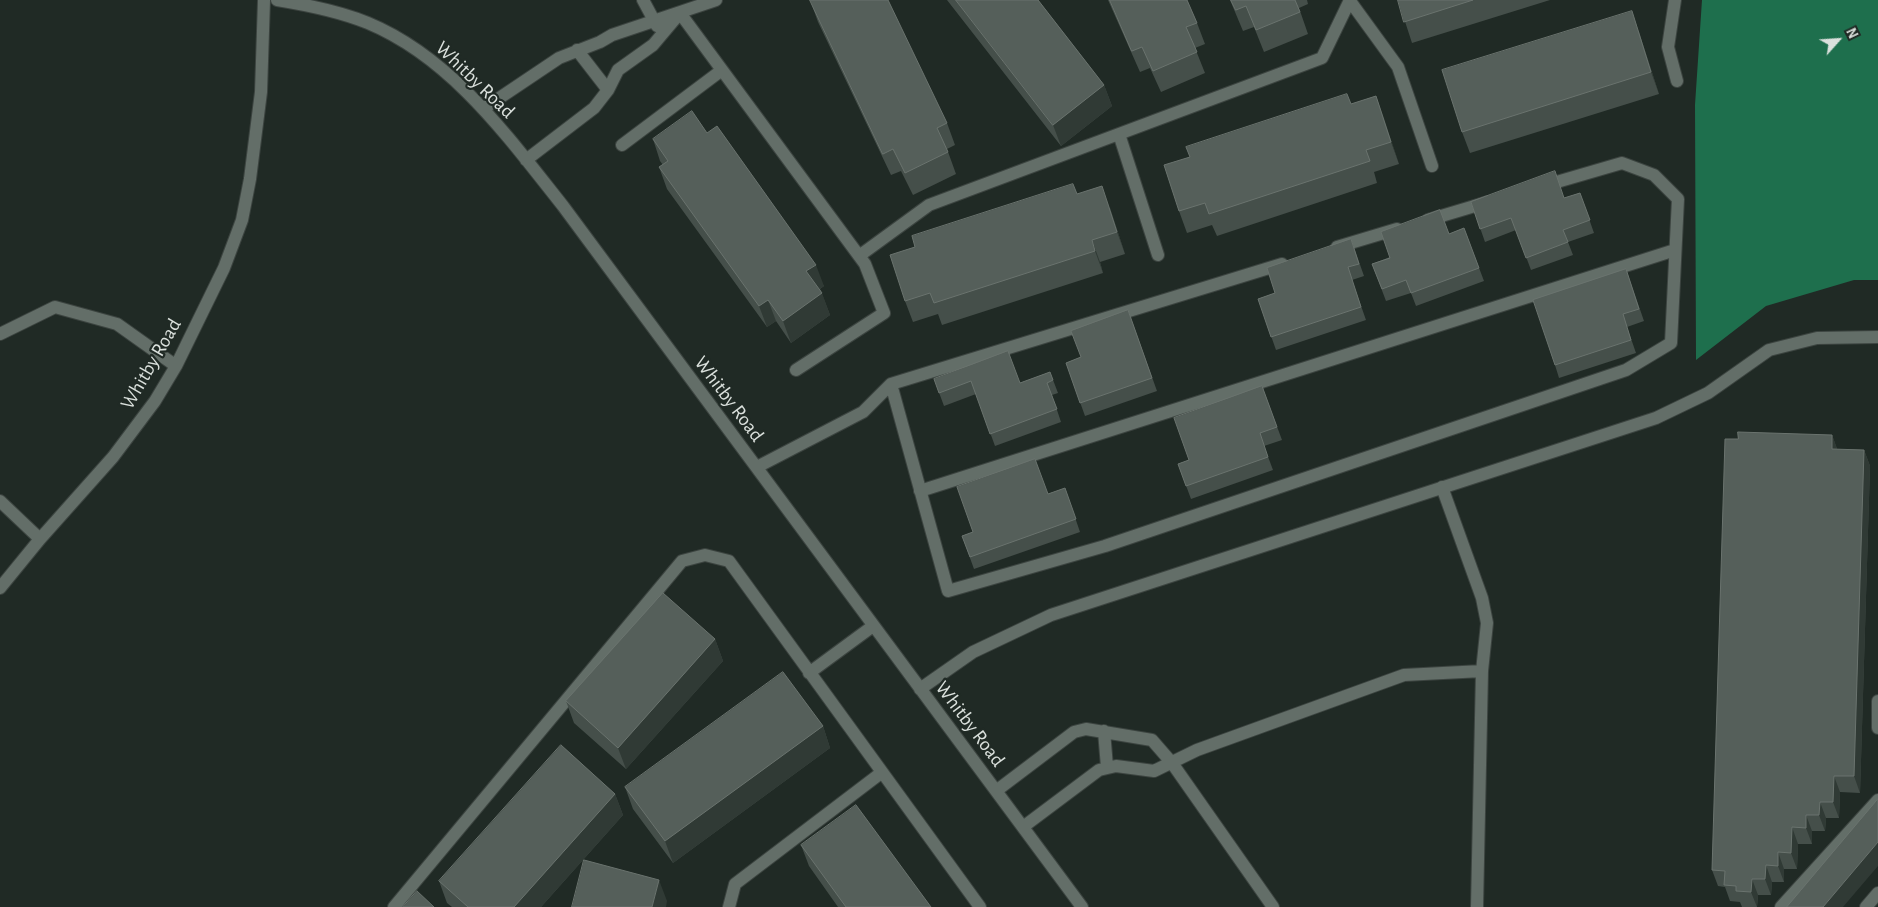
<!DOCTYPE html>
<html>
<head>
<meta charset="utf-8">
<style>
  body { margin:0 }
  #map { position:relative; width:1878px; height:907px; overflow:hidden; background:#202a25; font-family:"Alegreya Sans",sans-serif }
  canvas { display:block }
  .north { position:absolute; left:1813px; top:15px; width:50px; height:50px; -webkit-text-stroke:4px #202a25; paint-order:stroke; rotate:64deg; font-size:14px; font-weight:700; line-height:20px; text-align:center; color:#dbe1dd }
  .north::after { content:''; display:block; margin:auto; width:18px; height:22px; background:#dbe1dd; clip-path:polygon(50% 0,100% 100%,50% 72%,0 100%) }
</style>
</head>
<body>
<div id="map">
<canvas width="1878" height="907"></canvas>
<div class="north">N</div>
</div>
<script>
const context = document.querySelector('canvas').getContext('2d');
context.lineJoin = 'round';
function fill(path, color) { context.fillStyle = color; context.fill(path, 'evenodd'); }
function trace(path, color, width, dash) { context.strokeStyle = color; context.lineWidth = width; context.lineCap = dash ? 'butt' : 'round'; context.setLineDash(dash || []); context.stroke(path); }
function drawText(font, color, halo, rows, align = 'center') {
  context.font = font + ' "Alegreya Sans",sans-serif'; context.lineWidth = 4.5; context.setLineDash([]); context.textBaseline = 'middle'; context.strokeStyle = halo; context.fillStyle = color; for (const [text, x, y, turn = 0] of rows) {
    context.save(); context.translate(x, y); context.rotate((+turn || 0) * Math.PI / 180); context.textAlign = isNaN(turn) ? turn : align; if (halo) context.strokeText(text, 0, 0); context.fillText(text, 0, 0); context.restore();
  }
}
const forest = new Path2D(`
  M 1702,0 L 1878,0 L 1878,280 L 1854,280 L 1766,306 L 1696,360 L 1695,105 Z`);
const minor = new Path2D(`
  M 277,0 C 308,5 339,11 368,23 C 452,58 508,137 563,206 L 1082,907
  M 643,0 L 657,26
  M 1675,0 L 1668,47 L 1677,81
  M 1350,1 L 1398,67 L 1432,166
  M 680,13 L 865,264 L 884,313 L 796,370
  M 577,50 L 608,90
  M 483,109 L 559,58 L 600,42 L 612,35 L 716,0
  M 1119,134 L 1158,255
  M 622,145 L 722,70
  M 526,160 L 594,108 L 608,90 L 618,70 L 653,45 L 680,13
  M 1428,220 L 1488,202
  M 1337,247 L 1397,229
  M 859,256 L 929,205 L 1322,58 L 1350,0
  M 0,334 L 55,307 L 117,324 L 176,366
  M 891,384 L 948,591 L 1105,546 L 1626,370 L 1671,343 L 1678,199 L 1654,175 L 1622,163 L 1543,186
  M 757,467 L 863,412 L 891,384 L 1282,264
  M 1442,487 L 1482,598 L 1487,623 L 1482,671 L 1477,907
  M 920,491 L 1675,250
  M 0,501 L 40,539
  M 0,588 L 40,539 L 113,457 L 155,401 L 176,366 L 224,268 L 242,220 L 250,179 L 261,92 L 264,0
  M 809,673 L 873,626
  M 920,689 L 973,652 L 1051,615 L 1656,418 L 1708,393 L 1769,350 L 1817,338 L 1878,337
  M 1878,701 L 1878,728
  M 1104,731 L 1107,767
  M 996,791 L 1074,732 L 1086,729 L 1152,740 L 1172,763 L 1273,907
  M 1023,827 L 1099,770 L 1116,766 L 1154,771 L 1197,750 L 1404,675 L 1482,671
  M 394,907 L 682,561 L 705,555 L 729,561 L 980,907
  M 729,907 L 735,884 L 881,773
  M 1781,907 L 1878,800
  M 1866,907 L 1878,893`);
const wall = new Path2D(`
  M 810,0 L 947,123 L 955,145 L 947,149 L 956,174 L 913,195 L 901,171 L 891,175 L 818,22 Z
  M 947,0 L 1038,0 L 1104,85 L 1112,106 L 1061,146 Z
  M 1108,0 L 1187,0 L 1197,23 L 1205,44 L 1195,48 L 1205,73 L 1161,92 L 1150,68 L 1140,72 Z
  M 1230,0 L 1307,0 L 1308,4 L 1299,8 L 1308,34 L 1264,52 L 1254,27 L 1243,31 Z
  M 1398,0 L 1550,0 L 1412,43 Z
  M 1639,32 L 1659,94 L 1470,153 L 1462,132 Z
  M 1376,96 L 1399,164 L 1374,172 L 1377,183 L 1217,236 L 1212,225 L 1187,233 L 1179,211 L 1351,104 Z
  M 707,133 L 824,286 L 820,289 L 830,315 L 791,343 L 776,321 L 767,327 L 667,189 L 659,167 L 663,165 L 660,161 L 653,139 Z
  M 1580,193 L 1594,233 L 1568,242 L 1573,255 L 1531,270 L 1516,230 L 1485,242 L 1471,202 L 1564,198 Z
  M 1077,194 L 1110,208 L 1125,254 L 1100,262 L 1103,273 L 942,325 L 938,314 L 913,322 L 905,301 Z
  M 1464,228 L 1484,281 L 1416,306 L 1411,293 L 1386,301 L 1372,264 Z
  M 1351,239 L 1364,276 L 1352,280 L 1366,320 L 1276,350 L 1258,299 L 1275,293 Z
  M 1626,269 L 1644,321 L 1627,327 L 1636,353 L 1559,378 L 1555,365 Z
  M 1128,310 L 1157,391 L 1085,416 L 1066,363 L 1081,357 Z
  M 1050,372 L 1058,393 L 1052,395 L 1061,422 L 995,446 L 976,394 L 944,406 L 934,379 L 1020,383 Z
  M 1262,386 L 1282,440 L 1264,446 L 1273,470 L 1191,499 L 1178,464 L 1189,460 Z
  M 1832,435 L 1837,449 L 1864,450 L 1870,466 L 1860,793 L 1840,792 L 1839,818 L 1826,818 L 1825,831 L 1812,831 L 1812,844 L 1798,844 L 1797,869 L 1784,869 L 1784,882 L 1772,882 L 1771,895 L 1758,895 L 1757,907 L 1742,907 L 1740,902 L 1730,901 L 1725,887 L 1718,886 L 1712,870 L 1738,439 Z
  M 1065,488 L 1080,532 L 974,569 L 962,536 L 973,532 L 1048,494 Z
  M 715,639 L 723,661 L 626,769 L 574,723 L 566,701 Z
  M 823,726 L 830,748 L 673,863 L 633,809 L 625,787 Z
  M 615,794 L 623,815 L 541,907 L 452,907 L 447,903 L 439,881 Z
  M 801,845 L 931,907 L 838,907 L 809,866 Z`);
const shadedWall = new Path2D(`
  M 1632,11 L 1639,32 L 1659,94 L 1651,72 Z
  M 1104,85 L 1112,106 L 1061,146 L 1053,125 Z
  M 1376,96 L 1384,118 L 1399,164 L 1391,142 Z
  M 1102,186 L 1110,208 L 1125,254 L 1117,232 Z
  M 1092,240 L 1100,262 L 1103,273 L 1095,251 Z
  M 816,265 L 824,286 L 814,293 L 806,271 Z
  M 822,293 L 830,315 L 791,343 L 783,321 Z
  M 768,300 L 776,321 L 767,327 L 759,306 Z
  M 1832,435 L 1838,451 L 1832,449 Z
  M 1864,450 L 1870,466 L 1860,793 L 1854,776 Z
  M 715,639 L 723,661 L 626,769 L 618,748 Z
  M 823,726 L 830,748 L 673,863 L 665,841 Z
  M 1834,776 L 1840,792 L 1839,818 L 1833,802 Z
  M 615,794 L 623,815 L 541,907 L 514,907 Z
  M 1820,802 L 1826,818 L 1825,831 L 1819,815 Z
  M 1806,815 L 1812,831 L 1812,844 L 1806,828 Z
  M 1792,827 L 1798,844 L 1797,869 L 1791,853 Z
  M 1878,842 L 1878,866 L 1843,907 L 1823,907 Z
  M 1778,852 L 1784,869 L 1784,882 L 1778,866 Z
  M 1766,865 L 1772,882 L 1771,895 L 1765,879 Z
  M 1752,879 L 1758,895 L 1757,907 L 1751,892 Z
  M 659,880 L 667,901 L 666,907 L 652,907 Z`);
const building = new Path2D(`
  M 810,0 L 888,0 L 947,123 L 937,128 L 948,152 L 905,173 L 893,149 L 883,154 Z
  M 956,0 L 1038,0 L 1104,85 L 1053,125 Z
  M 1110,0 L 1187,0 L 1197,23 L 1186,27 L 1197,52 L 1153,71 L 1142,47 L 1132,51 Z
  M 1231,0 L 1295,0 L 1300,12 L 1256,30 L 1246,6 L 1236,10 Z
  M 1398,0 L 1473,0 L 1404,22 Z
  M 1632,11 L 1651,72 L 1462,132 L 1442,70 Z
  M 1347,94 L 1351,104 L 1376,96 L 1391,142 L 1366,150 L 1370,161 L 1209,214 L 1205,203 L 1179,211 L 1164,165 L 1190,157 L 1186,147 Z
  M 692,111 L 707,133 L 717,126 L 816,265 L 806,271 L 822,293 L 783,321 L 768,300 L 759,306 L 659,167 L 668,161 L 653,139 Z
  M 1555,171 L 1564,198 L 1580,193 L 1590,220 L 1563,230 L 1568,242 L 1526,258 L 1511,218 L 1480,229 L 1471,202 Z
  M 1073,184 L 1077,194 L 1102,186 L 1117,232 L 1092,240 L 1095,251 L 934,303 L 930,293 L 905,301 L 890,255 L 915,247 L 912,236 Z
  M 1440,210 L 1449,234 L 1464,228 L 1479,268 L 1411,293 L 1406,280 L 1382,289 L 1372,264 L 1390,258 L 1381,232 Z
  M 1351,239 L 1359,264 L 1348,267 L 1361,307 L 1271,337 L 1258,299 L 1275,293 L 1267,268 Z
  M 1626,269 L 1639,309 L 1623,314 L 1631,340 L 1555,365 L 1533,300 Z
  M 1128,310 L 1152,378 L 1080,403 L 1066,363 L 1081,357 L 1071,331 Z
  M 1008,351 L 1020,383 L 1050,372 L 1053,380 L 1047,383 L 1057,409 L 990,434 L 971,381 L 939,393 L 934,379 Z
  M 1262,386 L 1277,427 L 1260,433 L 1268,457 L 1186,486 L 1178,464 L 1189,460 L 1174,418 Z
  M 1738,432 L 1832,435 L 1832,449 L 1864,450 L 1854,776 L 1834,776 L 1833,802 L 1820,802 L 1819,815 L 1806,815 L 1806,828 L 1792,827 L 1791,853 L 1778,852 L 1778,866 L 1766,865 L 1765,879 L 1752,879 L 1751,892 L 1736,891 L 1736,886 L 1724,885 L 1725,871 L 1712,870 L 1725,439 L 1738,439 Z
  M 1035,459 L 1048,494 L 1065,488 L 1076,519 L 970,557 L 962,536 L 973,532 L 957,487 Z
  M 663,593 L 715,639 L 618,748 L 566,701 Z
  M 783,672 L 823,726 L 665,841 L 625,787 Z
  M 561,745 L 615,794 L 514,907 L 468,907 L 439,881 Z
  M 1878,799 L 1878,842 L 1823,907 L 1787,907 Z
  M 856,805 L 931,907 L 846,907 L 801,845 Z
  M 584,860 L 659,880 L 652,907 L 572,907 Z
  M 417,891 L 434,907 L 403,907 Z`);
const streetNames = [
  ["Whitby Road",475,80,44],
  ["Whitby Road",151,364,-60],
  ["Whitby Road",729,399,53],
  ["Whitby Road",970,724,53]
];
fill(forest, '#1e6f4d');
trace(minor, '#3c4440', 14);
trace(minor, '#636e68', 12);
fill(wall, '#454f4a');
fill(shadedWall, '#303a35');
fill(building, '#555f5a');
trace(building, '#6a736e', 1);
drawText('20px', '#dbe1dd', '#202a25', streetNames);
</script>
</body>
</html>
